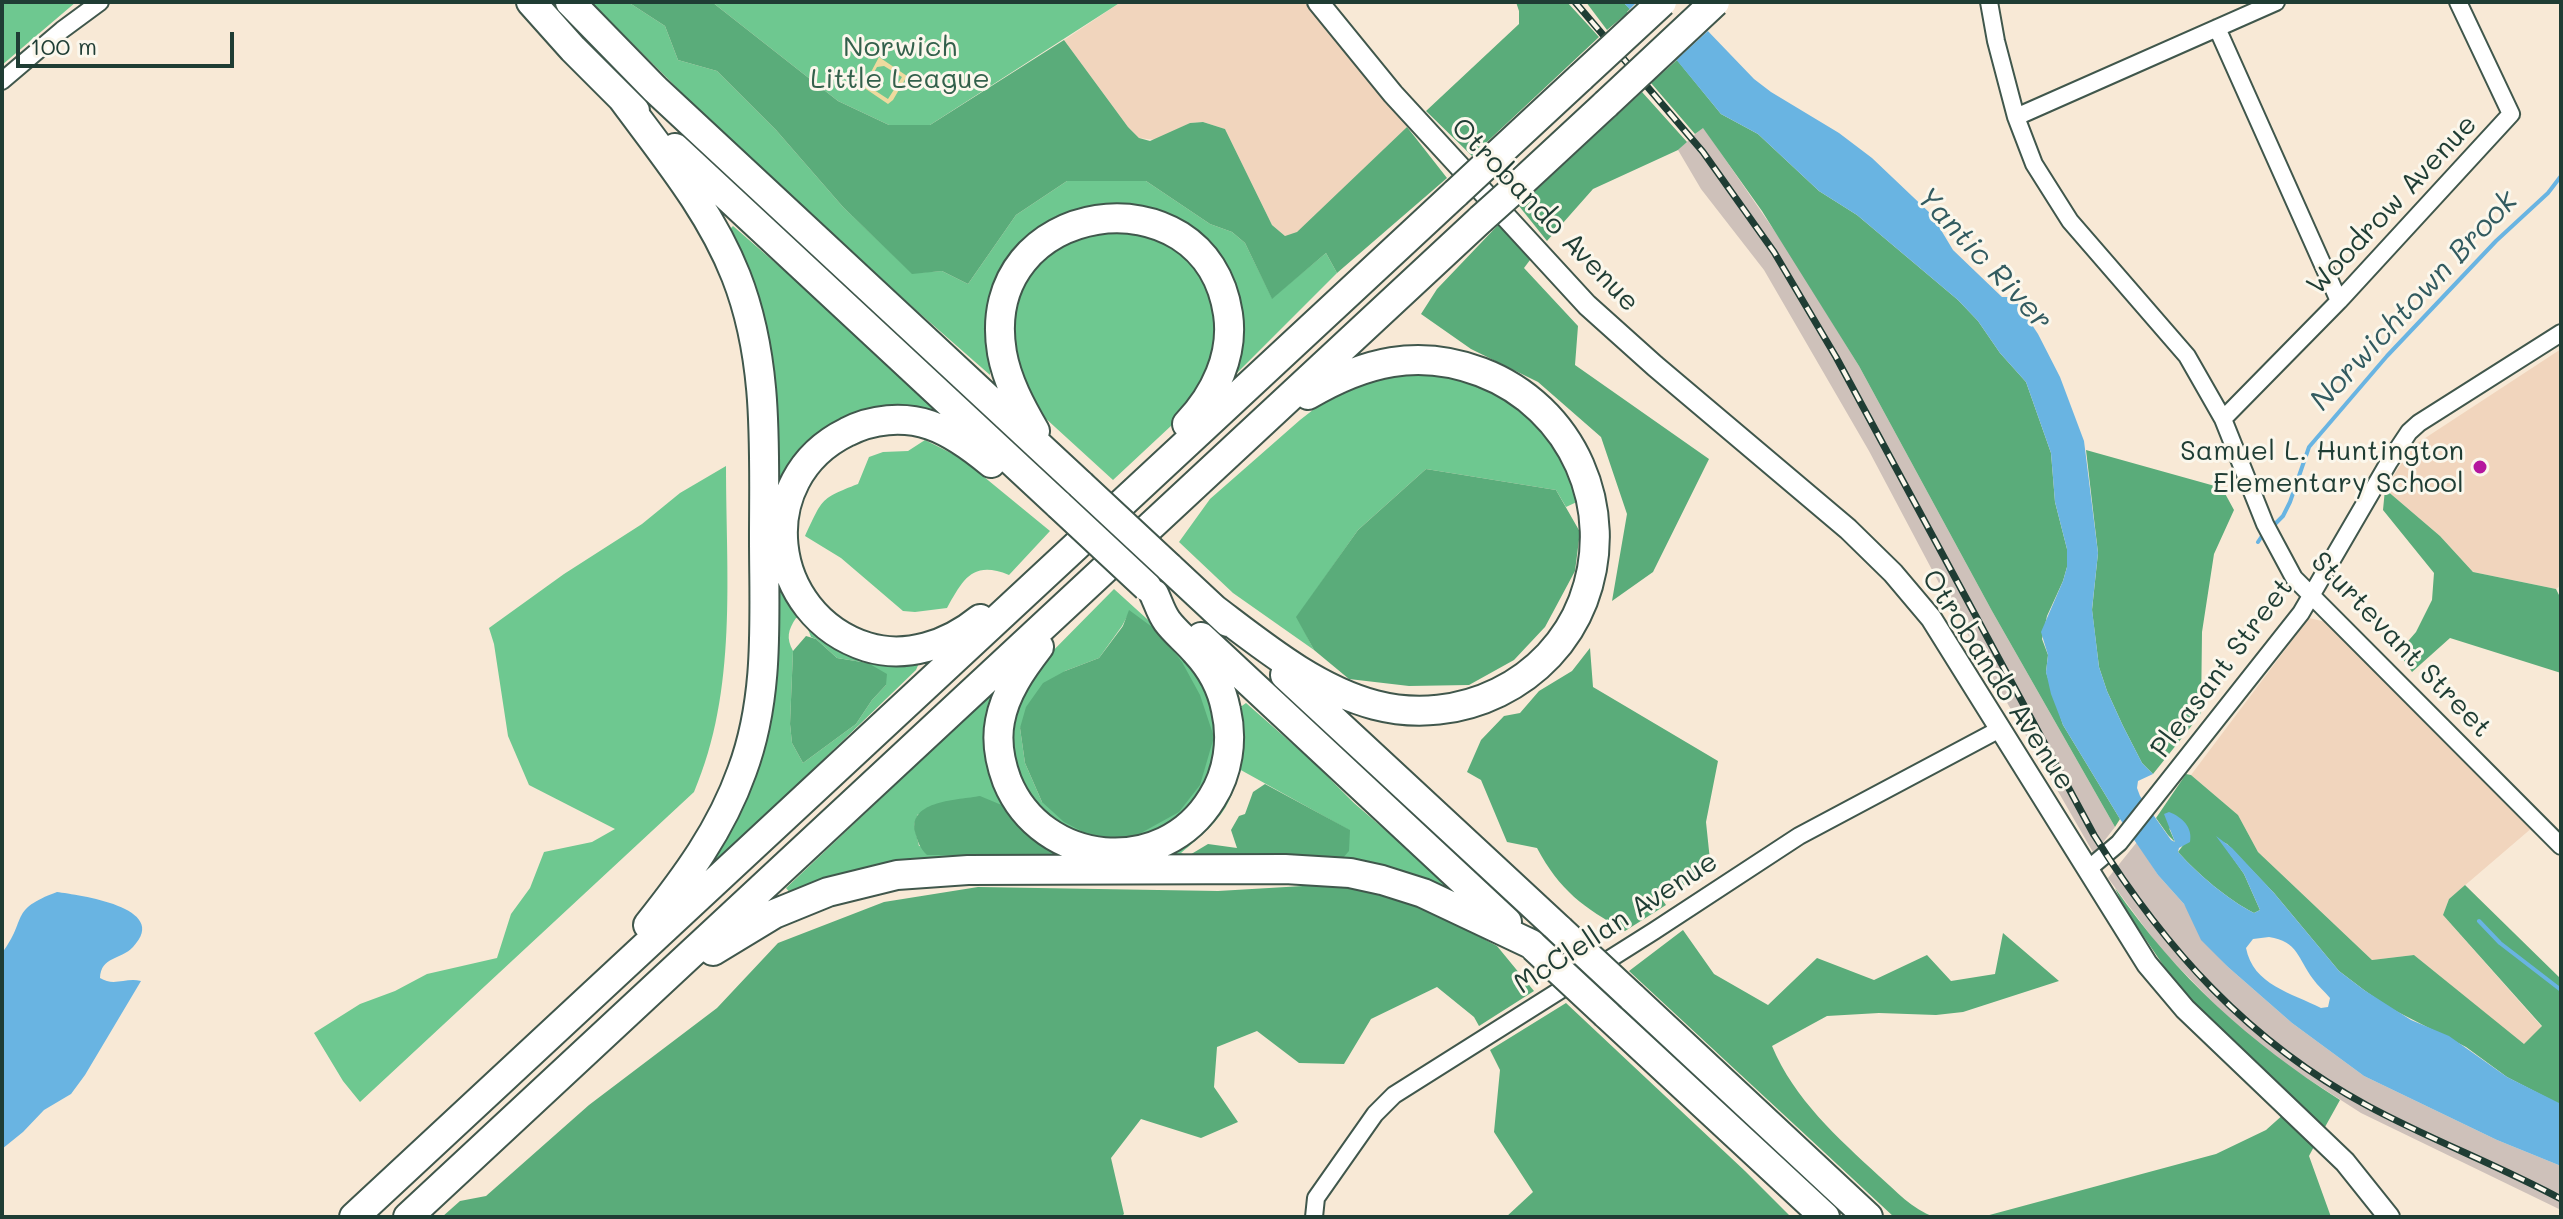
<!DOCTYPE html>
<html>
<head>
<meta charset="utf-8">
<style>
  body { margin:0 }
  #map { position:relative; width:2563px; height:1219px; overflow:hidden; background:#f8e9d6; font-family:Mali,sans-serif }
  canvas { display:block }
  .frame { position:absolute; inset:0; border:4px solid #1f3d34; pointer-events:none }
  .scale { position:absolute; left:16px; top:32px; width:218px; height:36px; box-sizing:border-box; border:4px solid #1f3d34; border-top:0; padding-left:10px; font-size:24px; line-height:28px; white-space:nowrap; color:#1f3d34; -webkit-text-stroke:6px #fbf7ec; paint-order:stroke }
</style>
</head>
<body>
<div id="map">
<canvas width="2563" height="1219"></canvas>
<div class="frame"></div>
<div class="scale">100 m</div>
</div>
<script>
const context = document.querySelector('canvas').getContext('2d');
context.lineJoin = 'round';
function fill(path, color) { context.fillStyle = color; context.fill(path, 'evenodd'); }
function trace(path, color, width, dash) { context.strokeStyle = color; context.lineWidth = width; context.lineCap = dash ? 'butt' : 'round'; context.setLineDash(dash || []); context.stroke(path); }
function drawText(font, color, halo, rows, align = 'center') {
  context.font = font + ' Mali,sans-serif'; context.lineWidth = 6; context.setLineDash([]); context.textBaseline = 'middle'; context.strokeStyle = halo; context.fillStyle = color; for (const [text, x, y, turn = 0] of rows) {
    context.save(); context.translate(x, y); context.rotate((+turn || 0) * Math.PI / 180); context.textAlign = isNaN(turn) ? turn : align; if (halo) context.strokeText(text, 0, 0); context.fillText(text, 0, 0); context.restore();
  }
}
const built = new Path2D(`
  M 1121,2 L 1310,2 L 1407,127 L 1297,233 L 1285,236 L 1272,225 L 1225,129 L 1203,122 L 1190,123 L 1156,140 L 1139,138 L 1128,127 L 1064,40 Z
  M 2561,349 L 2561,585 L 2556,589 L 2473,572 L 2440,536 L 2385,489 L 2413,446 Z
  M 2309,618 L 2326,622 L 2533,827 L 2449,899 L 2443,915 L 2542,1027 L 2524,1045 L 2414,955 L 2372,960 L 2258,852 L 2238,815 L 2191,775 Z`);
const industrial = new Path2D(`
  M 1703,127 L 1787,249 L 1859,366 L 1992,611 L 2115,827 L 2094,854 L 1948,600 L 1869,451 L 1764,270 L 1701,189 L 1678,150 Z
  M 2137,842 L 2158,875 L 2184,904 L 2216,954 L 2228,967 L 2292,1023 L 2364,1076 L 2497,1140 L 2561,1166 L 2561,1210 L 2361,1113 L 2277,1059 L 2229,1019 L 2160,948 L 2108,878 Z`);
const green = new Path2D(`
  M 2,2 L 76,2 L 2,65 Z
  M 591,2 L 628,2 L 665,26 L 678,60 L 717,71 L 776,130 L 843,207 L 912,273 L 942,271 L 968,284 L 1016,215 L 1067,181 L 1146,181 L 1210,224 L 1232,232 L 1245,243 L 1272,298 L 1326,253 L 1337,273 L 1230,380 L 1238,332 L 1183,231 L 1047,226 L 992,341 L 990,375 L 917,311 L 697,108 Z
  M 712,2 L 1121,2 L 930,125 L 889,125 L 838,101 Z
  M 733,226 L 826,307 L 944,418 L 846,424 L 774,520 L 729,230 Z
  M 1115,226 L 1183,251 L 1215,296 L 1220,351 L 1187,411 L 1113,480 L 1032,406 L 1012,347 L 1011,321 L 1026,278 L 1065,240 Z
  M 1445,372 L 1508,394 L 1560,443 L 1581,500 L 1566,507 L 1556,490 L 1426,469 L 1358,530 L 1297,617 L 1314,650 L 1233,593 L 1179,542 L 1210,499 L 1300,420 L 1336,392 L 1375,375 Z
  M 925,440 L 961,458 L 1050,531 L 1009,575 C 972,560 963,580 947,608 L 915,612 L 903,611 L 841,558 L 805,536 C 823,499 819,499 858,484 L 869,457 L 883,452 L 908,451 Z
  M 726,466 C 726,575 738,690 694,792 L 360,1102 L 343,1081 L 314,1033 L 360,1004 L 395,991 L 427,974 L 497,958 L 511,914 L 530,888 L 544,852 L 592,842 L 615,829 L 529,785 L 508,736 L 494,644 L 489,628 L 564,574 L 642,524 L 680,493 Z
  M 771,555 L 800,610 L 919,663 L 916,670 L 713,866 L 706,868 L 735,807 ZM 796,618 L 804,619 L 811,637 L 816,639 L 837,658 L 868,663 L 886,685 L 872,700 L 856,724 L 803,763 L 792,743 L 790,724 L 793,651 C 786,638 788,630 796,618 Z
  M 1114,589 L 1179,648 L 1205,683 L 1217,743 L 1210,779 L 1190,809 L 1133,845 L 1074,838 L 1033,806 L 1012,766 L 1008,730 L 1019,694 L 1037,667 ZM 1130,611 L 1042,802 L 1025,763 L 1020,728 L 1065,671 L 1099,658 L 1122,626 Z
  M 997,689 L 990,759 L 1084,854 L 791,894 L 786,888 ZM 918,814 L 1028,859 L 919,846 L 914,825 Z
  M 1246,703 L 1312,761 L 1354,803 L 1458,893 L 1142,857 L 1188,838 L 1239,708 ZM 1239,769 L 1349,830 L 1329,862 C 1306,859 1282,853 1258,853 C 1234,852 1205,863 1181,853 C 1201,836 1222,820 1232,794 C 1235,786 1236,776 1239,769 Z`);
const forest = new Path2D(`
  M 628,2 L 712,2 L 838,101 L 889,125 L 930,125 L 1064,40 L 1128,127 L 1139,138 L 1150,141 L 1190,123 L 1203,122 L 1225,129 L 1272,225 L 1285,236 L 1297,232 L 1407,127 L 1447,178 L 1337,273 L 1326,253 L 1272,299 L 1245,243 L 1232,232 L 1210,224 L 1146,181 L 1067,181 L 1016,215 L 968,284 L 942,271 L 912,274 L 843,207 L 776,130 L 717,71 L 678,60 L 665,26 Z
  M 1516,2 L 1567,2 L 1599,37 L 1472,156 L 1426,111 L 1519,24 L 1519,11 Z
  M 1586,2 L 1623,2 L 1631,10 L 1607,30 Z
  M 1677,60 L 1721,114 L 1758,134 L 1819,191 L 1857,215 L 1958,300 L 1978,321 L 2000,353 L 2026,382 L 2051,453 L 2055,502 L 2067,549 L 2067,567 L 2063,581 L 2047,616 L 2042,639 L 2048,655 L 2046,672 L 2063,725 L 2120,819 L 2115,827 L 1992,611 L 1859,366 L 1762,211 L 1703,128 L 1695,134 L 1651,83 Z
  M 1642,92 L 1687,142 L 1678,150 L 1593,189 L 1547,241 L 1519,206 Z
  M 1499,224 L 1530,260 L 1524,268 L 1578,326 L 1575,365 L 1709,459 L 1653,572 L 1612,601 L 1627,514 L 1601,437 L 1538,382 L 1471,349 L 1421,314 L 1437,289 Z
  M 2086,450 L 2222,488 L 2234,510 L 2214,554 L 2202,632 L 2201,714 L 2153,774 L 2142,763 L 2123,726 L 2107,691 L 2099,667 L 2092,610 L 2098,553 Z
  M 1426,469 L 1556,490 L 1580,532 L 1575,571 L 1545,627 L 1514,660 L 1469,685 L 1409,686 L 1349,679 L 1314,650 L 1296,617 L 1358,530 Z
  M 2385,489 L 2440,536 L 2473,572 L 2556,589 L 2561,599 L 2561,673 L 2450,638 L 2412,672 L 2403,659 L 2403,647 L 2416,632 L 2432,600 L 2434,573 L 2383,510 Z
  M 1129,610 L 1159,632 L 1182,662 L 1200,695 L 1214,737 L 1200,785 L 1179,812 L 1132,838 L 1093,837 L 1064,822 L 1042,802 L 1025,763 L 1020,728 L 1026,707 L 1043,683 L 1065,671 L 1099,658 L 1123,626 Z
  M 806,636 L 816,639 L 837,658 L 868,663 L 887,674 L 886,685 L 872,700 L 856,724 L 803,763 L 792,743 L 790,724 L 793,651 Z
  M 1590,648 L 1593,687 L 1718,761 L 1706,822 L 1711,870 L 1661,898 L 1666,905 L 1625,931 C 1583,907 1560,891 1537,848 L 1507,842 L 1481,780 L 1467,772 L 1481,740 L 1504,716 L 1520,713 L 1539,691 L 1572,671 Z
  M 2186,774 L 2191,775 L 2238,815 L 2258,852 L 2372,960 L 2414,955 L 2524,1044 L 2542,1026 L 2443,915 L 2449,899 L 2465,885 L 2561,979 L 2561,1105 L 2507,1077 L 2466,1047 L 2388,1007 L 2364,990 L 2339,971 L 2274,893 L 2227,844 L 2221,841 L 2244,874 L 2260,910 L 2254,913 C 2227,899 2199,875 2178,852 L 2184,844 L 2169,828 L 2175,842 L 2168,835 L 2156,818 Z
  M 1265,784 L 1350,830 L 1349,851 L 1342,859 L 1329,862 L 1257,853 L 1229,856 L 1188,856 L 1208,844 L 1237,848 L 1231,830 L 1239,816 L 1245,814 L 1253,792 Z
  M 980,796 L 1004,806 L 1072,860 L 1028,859 L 1010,855 L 927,855 C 919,847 918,842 915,832 C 908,800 959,800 980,796 Z
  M 1337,884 L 1414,902 L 1497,946 L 1534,991 L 1479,1026 L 1474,1017 L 1437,987 L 1371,1019 L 1344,1064 L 1299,1063 L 1257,1031 L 1217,1047 L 1214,1087 L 1238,1122 L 1201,1138 L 1141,1119 L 1111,1158 L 1124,1214 L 1121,1217 L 442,1217 L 460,1201 L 486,1196 L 589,1105 L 717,1008 L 778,943 L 884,902 L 978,887 L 1218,891 Z
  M 2115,888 C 2177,977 2249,1042 2340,1100 L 2325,1127 L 2204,1015 L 2178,987 L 2123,906 Z
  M 1683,930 L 1714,974 L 1768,1005 L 1817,958 L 1874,980 L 1927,955 L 1951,981 L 1995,974 L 2003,933 L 2059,981 L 1963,1012 L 1936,1015 L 1879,1013 L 1827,1016 L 1772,1046 C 1794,1099 1838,1138 1879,1176 C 1896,1191 1912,1209 1934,1217 L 1894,1217 L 1629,971 Z
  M 1566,1003 L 1745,1171 L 1791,1217 L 1506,1217 L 1533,1192 L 1494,1132 L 1500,1070 L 1490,1050 Z
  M 2285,1113 L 2318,1139 L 2309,1156 L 2331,1217 L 1982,1217 L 2216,1154 L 2266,1130 Z`);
const sand = new Path2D(`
  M 879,57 L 907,76 L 893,100 L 888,104 L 863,87 ZM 884,66 L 902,77 L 888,99 L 871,88 L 868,83 L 877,67 Z`);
const water = new Path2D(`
  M 1623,2 L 1680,2 L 1754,79 L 1771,92 L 1839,133 L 1872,158 L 1932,215 L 1953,250 L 2002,297 L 2008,297 L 2017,302 L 2038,334 L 2060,377 L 2084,441 L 2098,553 L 2092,609 L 2099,667 L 2107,691 L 2123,726 L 2142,763 L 2153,774 L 2138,781 L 2137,788 L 2140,796 L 2171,840 L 2175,842 L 2164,814 L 2169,812 C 2182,817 2193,827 2190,842 L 2179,848 L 2178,852 C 2199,875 2227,899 2254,913 L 2260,910 L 2244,874 L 2216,836 L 2232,848 L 2274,893 L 2339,971 L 2364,990 L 2411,1020 L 2449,1036 L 2507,1077 L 2561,1104 L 2561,1166 L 2497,1140 L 2364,1076 L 2292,1023 L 2228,967 L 2201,940 L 2184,904 L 2158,875 L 2120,819 L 2063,725 L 2051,694 L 2046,672 L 2048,655 L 2041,632 L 2063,581 L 2067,567 L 2067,549 L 2055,502 L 2051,453 L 2026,382 L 2000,353 L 1978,321 L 1958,300 L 1857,215 L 1819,191 L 1758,134 L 1721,114 L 1670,52 ZM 2269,937 C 2298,941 2298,959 2313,979 C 2318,986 2324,991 2330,998 L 2328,1007 L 2321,1008 C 2292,993 2253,985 2246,948 L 2253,939 Z
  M 57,892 C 78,895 172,907 133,947 C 121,960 101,956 100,978 C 114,987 126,977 141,981 L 85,1075 L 71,1094 L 44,1110 L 23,1132 L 2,1149 L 2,953 C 28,919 8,910 57,892 Z`);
const pier = new Path2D(`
  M 1637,2 L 1686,2 L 1710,29 L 1674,62 L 1627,12 Z`);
const stream = new Path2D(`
  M 2271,528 L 2283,516 L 2290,502 L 2309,447 L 2387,356 L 2496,241 L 2548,193 L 2561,176
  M 2258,542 L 2264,533
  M 2479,921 L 2500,943 L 2561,990`);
const minor = new Path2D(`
  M 1989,2 L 1996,41 L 2016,117 L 2034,164 L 2070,221 L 2187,356 L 2223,419 L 2265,524 L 2294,578 L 2561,846
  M 2217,28 L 2339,301
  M 2,81 L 62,30 L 100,2
  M 2016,117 L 2276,2
  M 2223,419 L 2339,301 L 2511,114 L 2458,2
  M 2087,870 L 2119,843 L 2301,613 L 2389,462 L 2409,432 L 2419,423 L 2561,333
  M 1314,1217 L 1316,1198 L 1375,1114 L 1394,1095 L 1654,931 L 1799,836 L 2000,729`);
const tertiary = new Path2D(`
  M 1318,2 L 1393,94 L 1587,305 L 1655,366 L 1848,529 L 1893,573 L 1931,618 L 2147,964 L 2185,1009 L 2345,1162 L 2389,1217`);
const motorway = new Path2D(`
  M 531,2 L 573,49 L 635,111
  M 570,2 L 655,89 L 1081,485
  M 622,98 C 664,155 710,210 736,276 C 769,360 764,449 764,538 C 764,617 770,696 742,771 C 721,830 686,877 648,925
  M 675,148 L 1059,505
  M 1485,166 L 1581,77
  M 1510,193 L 1606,104
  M 1035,431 C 1021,407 1007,381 1002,353 C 976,198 1206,166 1228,314 C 1234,355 1215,395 1187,424
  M 1169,567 L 1228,622
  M 1214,609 C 1263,646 1315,689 1375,705 C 1459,727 1551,684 1583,601 C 1618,509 1573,407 1481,372 C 1418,348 1364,362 1308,395
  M 980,619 C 948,645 906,659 867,647 C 767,615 751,479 847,432 C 872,419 903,416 930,425 C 953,433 973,448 991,463
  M 1201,637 L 1507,922
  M 1039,647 C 1022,669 1005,693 1000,721 C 996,741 1000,762 1007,781 C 1042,867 1163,879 1212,798 C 1228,773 1233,740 1226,710 C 1222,689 1211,668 1196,652 C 1187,641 1175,632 1167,621 C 1161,613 1158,602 1154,594
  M 1285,675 L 1560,930
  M 713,951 L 774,914 L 828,892 L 897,875 L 968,870 L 1285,869 L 1350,873 L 1382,880 L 1423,893 L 1531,944
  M 1632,997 L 1868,1217
  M 1606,1014 L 1825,1217
  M 354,1217 L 1456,193
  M 408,1217 L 1481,219`);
const rail = new Path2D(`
  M 1575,2 L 1703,152 L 1774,252 L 1836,357 L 2094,835 C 2165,949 2249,1042 2368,1106 C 2431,1140 2498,1165 2561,1199`);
const motorwayBridge = new Path2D(`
  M 1581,77 L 1662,2
  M 1606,104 L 1715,2
  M 1456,193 L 1485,166
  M 1481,219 L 1510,193
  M 1081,485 L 1169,567
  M 1059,505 L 1147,587
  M 1560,930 L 1632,997
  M 1534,947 L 1606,1014`);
const markers = [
  [2480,467,8,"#b5179e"]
];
const parkNames = [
  ["Norwich",900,47],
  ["Little League",900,79]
];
const streetNames = [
  ["Woodrow Avenue",2392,205,-47],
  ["Otrobando Avenue",1545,215,46],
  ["Sturtevant Street",2401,645,46],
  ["Pleasant Street",2222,668,-53],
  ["Otrobando Avenue",1998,680,57],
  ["McClellan Avenue",1616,923,-33]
];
const poiNames = [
  ["Samuel L. Huntington",2464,451],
  ["Elementary School",2464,483]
];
const waterNames = [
  ["Yantic River",1984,259,47],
  ["Norwichtown Brook",2414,301,-47]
];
fill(built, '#f1d5bd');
fill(industrial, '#cec1ba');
fill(green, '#6ec890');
fill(forest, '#5aac7a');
fill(sand, '#eeda9e');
fill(water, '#69b4e2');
fill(pier, '#f8e9d6');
trace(stream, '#69b4e2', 4);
trace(minor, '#40574c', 20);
trace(tertiary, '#40574c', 24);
trace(motorway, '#40574c', 32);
trace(minor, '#fff', 16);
trace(tertiary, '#fff', 20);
trace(motorway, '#fff', 28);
trace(rail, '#1f3d34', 7);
trace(rail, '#fbf7ec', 4, [12]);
trace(motorwayBridge, '#40574c', 32, []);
trace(motorwayBridge, '#fff', 28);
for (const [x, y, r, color] of markers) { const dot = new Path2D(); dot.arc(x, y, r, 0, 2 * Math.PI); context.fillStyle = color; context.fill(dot); trace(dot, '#fbf7ec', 3); }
drawText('28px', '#33604b', '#fbf7ec', parkNames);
drawText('28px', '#1f3d34', '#fbf7ec', streetNames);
drawText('28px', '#1f3d34', '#fbf7ec', poiNames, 'right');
drawText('italic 30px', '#325b60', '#fbf7ec', waterNames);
</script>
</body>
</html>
